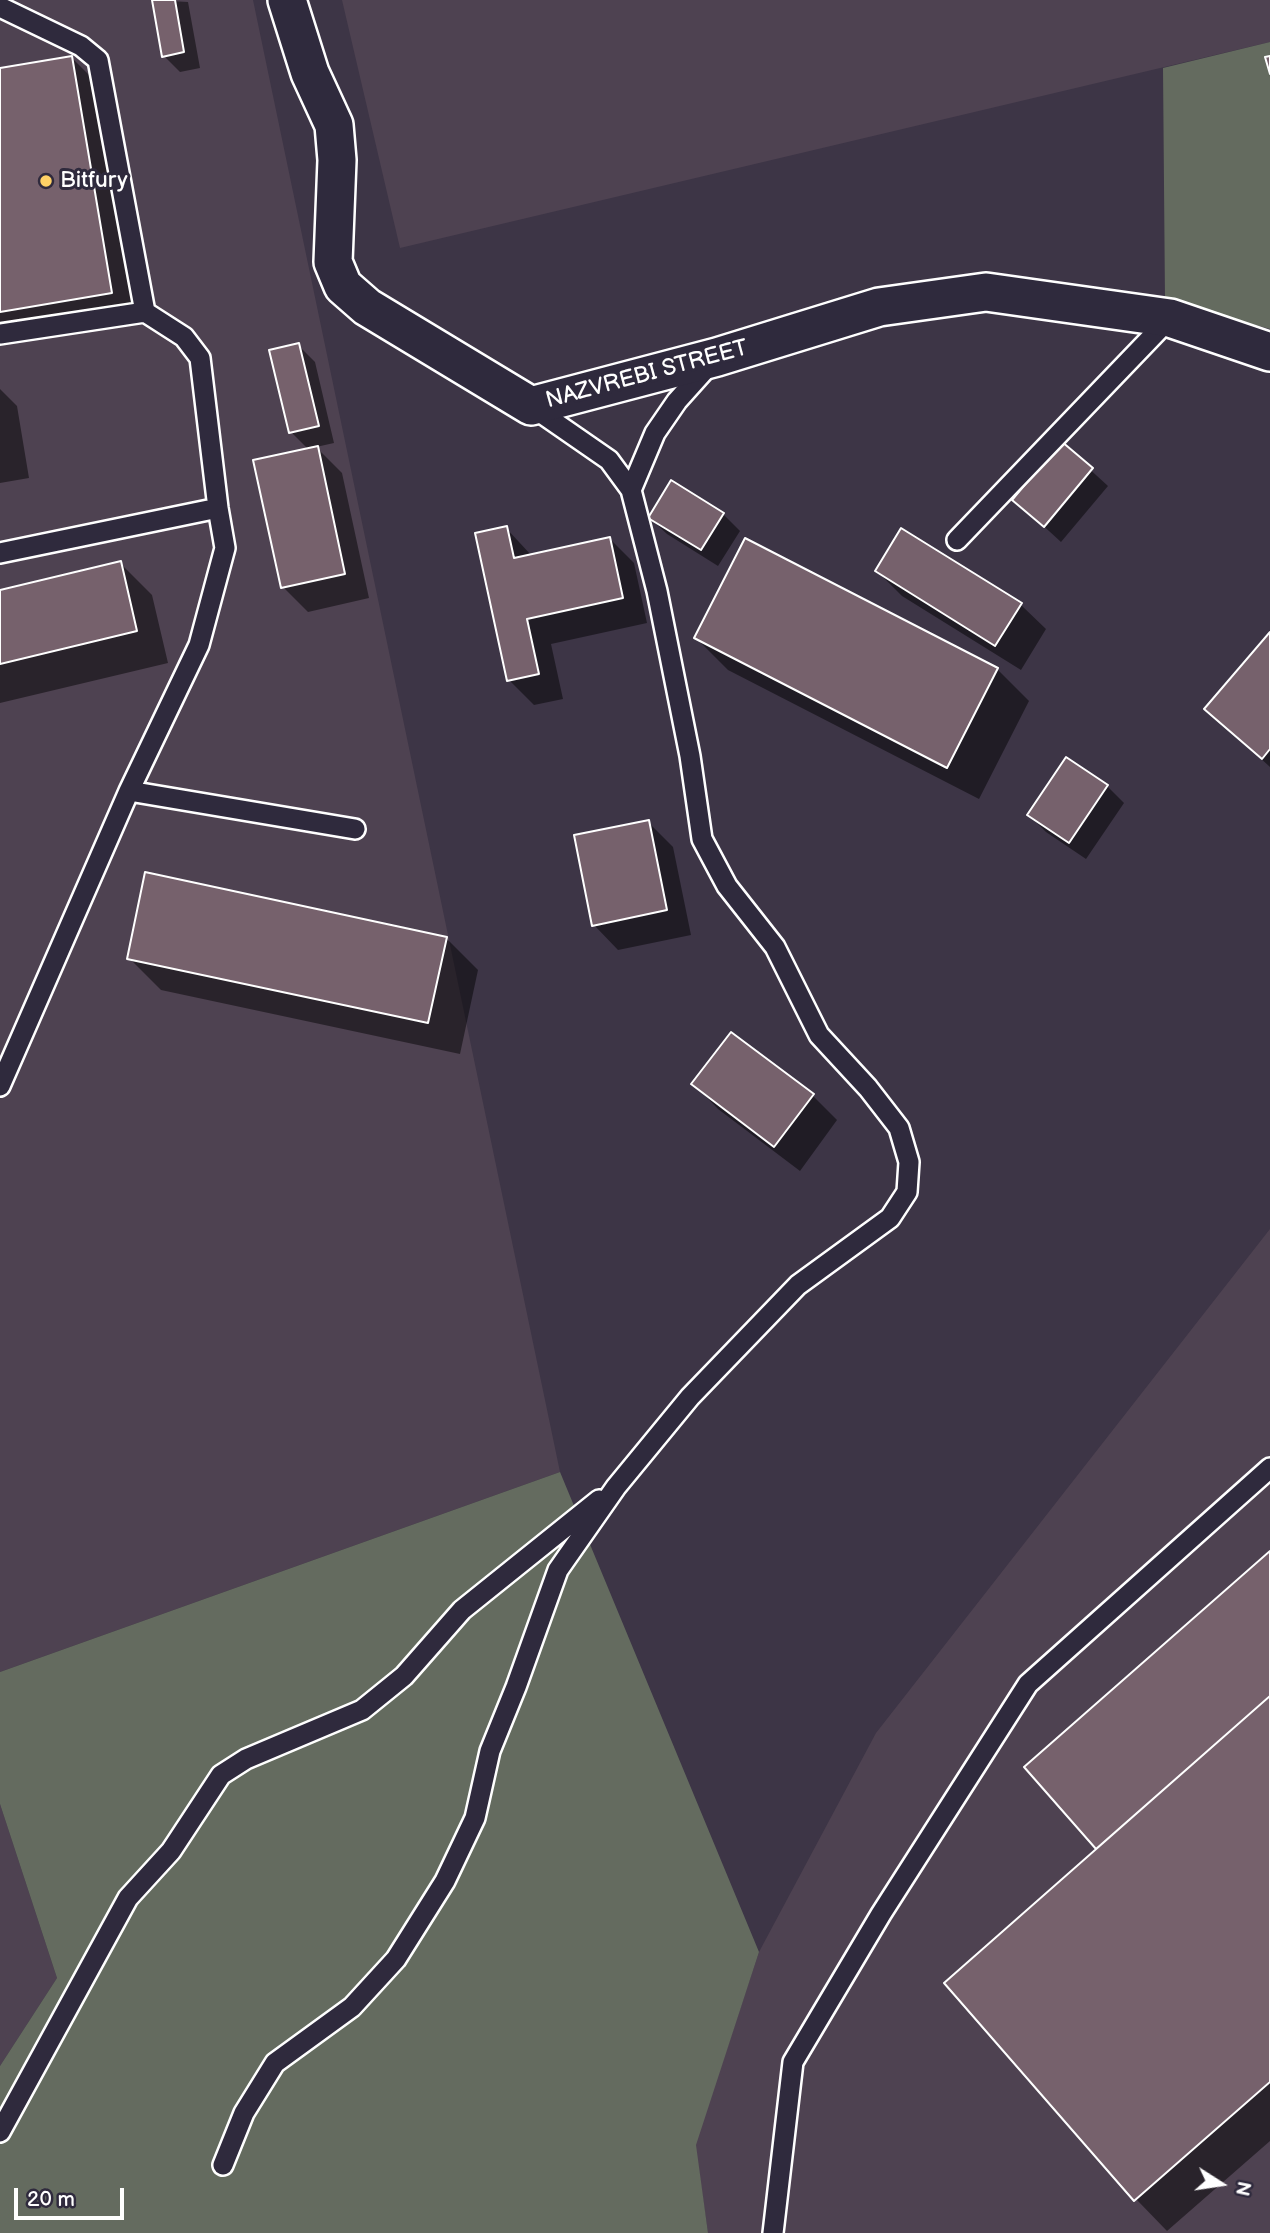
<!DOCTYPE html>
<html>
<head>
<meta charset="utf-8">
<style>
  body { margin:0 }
  #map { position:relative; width:1270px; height:2233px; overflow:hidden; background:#3d3546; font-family:"Balsamiq Sans",sans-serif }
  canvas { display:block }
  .north { position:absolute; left:1186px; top:2149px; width:70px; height:70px; -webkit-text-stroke:5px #2f2a3d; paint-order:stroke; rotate:102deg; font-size:19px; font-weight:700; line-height:28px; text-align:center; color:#fff }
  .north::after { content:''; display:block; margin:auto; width:24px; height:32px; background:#fff; clip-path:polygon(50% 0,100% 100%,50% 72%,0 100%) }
  .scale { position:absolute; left:14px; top:2188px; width:110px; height:32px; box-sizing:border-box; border:4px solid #fff; border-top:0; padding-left:9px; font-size:21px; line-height:24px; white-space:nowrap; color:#fff; -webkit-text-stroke:5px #2f2a3d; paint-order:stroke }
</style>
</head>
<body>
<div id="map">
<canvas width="1270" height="2233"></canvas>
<div class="north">N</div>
<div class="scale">20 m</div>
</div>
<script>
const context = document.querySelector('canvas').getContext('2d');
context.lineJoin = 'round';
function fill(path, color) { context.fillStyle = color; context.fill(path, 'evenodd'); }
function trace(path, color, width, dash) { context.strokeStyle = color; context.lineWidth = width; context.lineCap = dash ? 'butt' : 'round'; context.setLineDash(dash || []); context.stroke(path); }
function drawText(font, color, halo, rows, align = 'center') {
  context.font = font + ' "Balsamiq Sans",sans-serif'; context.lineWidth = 6; context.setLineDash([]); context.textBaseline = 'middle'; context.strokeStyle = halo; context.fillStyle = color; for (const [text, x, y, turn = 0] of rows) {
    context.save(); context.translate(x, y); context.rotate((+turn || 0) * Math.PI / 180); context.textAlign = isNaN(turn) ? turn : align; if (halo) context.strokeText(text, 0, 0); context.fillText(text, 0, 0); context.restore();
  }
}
const built = new Path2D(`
  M 0,0 L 253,0 L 560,1472 L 0,1672 Z
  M 342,0 L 1270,0 L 1270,42 L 400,248 Z
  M 1270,1229 L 1270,2233 L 708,2233 L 695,2145 L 759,1952 L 876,1733 Z
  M 0,1804 L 57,1978 L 0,2066 Z`);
const green = new Path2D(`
  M 1270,42 L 1270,329 L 1165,301 L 1163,68 Z
  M 560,1472 L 759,1952 L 696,2145 L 708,2233 L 0,2233 L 0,2066 L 57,1978 L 0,1804 L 0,1672 Z`);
const shadow = new Path2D(`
  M 153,0 L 188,2 L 200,68 L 180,72 L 164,56 Z
  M 71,57 L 96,82 L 136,317 L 0,341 L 0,70 Z
  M 298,345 L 315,362 L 334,443 L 316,447 L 342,473 L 369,598 L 308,612 L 283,587 L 309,450 L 291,432 Z
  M 0,389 L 17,406 L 29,478 L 0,483 Z
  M 1061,443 L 1108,486 L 1061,542 L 1014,499 Z
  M 723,514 L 740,531 L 718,566 L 667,534 L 650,518 Z
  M 506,528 L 532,556 L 609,538 L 634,563 L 647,623 L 551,644 L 563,699 L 534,705 L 509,680 Z
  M 120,563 L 152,595 L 168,663 L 0,703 L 0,591 Z
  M 877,571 L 1021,605 L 1046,629 L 1021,670 L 902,596 Z
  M 1270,634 L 1270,767 L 1206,708 Z
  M 696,638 L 997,669 L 1029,701 L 979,799 L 728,670 Z
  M 1107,786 L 1124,803 L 1086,859 L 1046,832 L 1029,815 Z
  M 648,822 L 673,847 L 691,935 L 618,950 L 594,925 Z
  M 446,938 L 478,970 L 460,1054 L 161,990 L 129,958 Z
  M 732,1034 L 813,1096 L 837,1120 L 800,1171 L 718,1109 L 694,1084 Z
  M 1270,1553 L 1270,2141 L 1167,2231 L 1136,2199 L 1099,1849 L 1027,1767 Z`);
const building = new Path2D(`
  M 152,0 L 175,0 L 184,52 L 162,57 Z
  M 72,56 L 112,293 L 0,312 L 0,68 Z
  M 1270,56 L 1270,74 L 1265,57 Z
  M 299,343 L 319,426 L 289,433 L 269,350 Z
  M 1061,441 L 1093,468 L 1044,527 L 1012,500 Z
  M 318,446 L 345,574 L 281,588 L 253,460 Z
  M 671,480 L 724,513 L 701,550 L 648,518 Z
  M 507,526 L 514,558 L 610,537 L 623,598 L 527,619 L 539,674 L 507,681 L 475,533 Z
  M 901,528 L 1022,603 L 995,646 L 875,571 Z
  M 745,538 L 998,668 L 947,768 L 694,638 Z
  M 121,561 L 137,631 L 0,664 L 0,590 Z
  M 1270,632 L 1270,749 L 1262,759 L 1204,709 Z
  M 1066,757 L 1108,785 L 1069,843 L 1027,815 Z
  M 649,820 L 667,910 L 592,926 L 574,835 Z
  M 145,872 L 447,937 L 428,1023 L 127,959 Z
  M 731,1032 L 814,1094 L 774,1147 L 691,1084 Z
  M 1270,1551 L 1270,1696 L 1096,1849 L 1024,1767 Z
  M 1270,1696 L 1270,2082 L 1134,2201 L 944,1983 Z`);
const lane = new Path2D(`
  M 0,7 L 81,46 L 98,60 L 145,312
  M 0,334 L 145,312 L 184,337 L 200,358 L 218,508 L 225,548 L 199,645 L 129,791 L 0,1086
  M 631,490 L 655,433 L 677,401 L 712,362
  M 957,540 L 1170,318
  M 0,553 L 218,508
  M 129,791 L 355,829
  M 0,2132 L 128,1898 L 171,1851 L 221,1775 L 246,1759 L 362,1710 L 404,1676 L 462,1610 L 599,1500
  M 223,2165 L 244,2113 L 275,2063 L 352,2007 L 396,1959 L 445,1881 L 475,1818 L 490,1751 L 516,1687 L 558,1570 L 616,1487 L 690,1397 L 798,1285 L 890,1218 L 907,1192 L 909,1162 L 899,1128 L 868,1088 L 819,1035 L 775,947 L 727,886 L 702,839 L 690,756 L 657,591 L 631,490 L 609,460 L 531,406
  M 773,2233 L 793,2062 L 881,1914 L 1028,1684 L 1270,1468`);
const street = new Path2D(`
  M 287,0 L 310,73 L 334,125 L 337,160 L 333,262 L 343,286 L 367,307 L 531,406 L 717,357 L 879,307 L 986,292 L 1170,318 L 1270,352`);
const markers = [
  [46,181,7,"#ffd166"]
];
const poiNames = [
  ["Bitfury",60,181]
];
const streetNames = [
  ["NAZVREBI STREET",647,375,-15]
];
fill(built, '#4e4251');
fill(green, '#646b5f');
fill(shadow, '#0007');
fill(building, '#76616c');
trace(building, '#fff', 2);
trace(lane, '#fff', 24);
trace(street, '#fff', 42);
trace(lane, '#2f2a3d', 19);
trace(street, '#2f2a3d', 37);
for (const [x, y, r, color] of markers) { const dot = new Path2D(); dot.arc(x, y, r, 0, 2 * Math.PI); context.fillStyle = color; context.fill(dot); trace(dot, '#2f2a3d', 2.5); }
drawText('23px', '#fff', '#2f2a3d', poiNames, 'left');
drawText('23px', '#fff', '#2f2a3d', streetNames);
</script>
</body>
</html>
